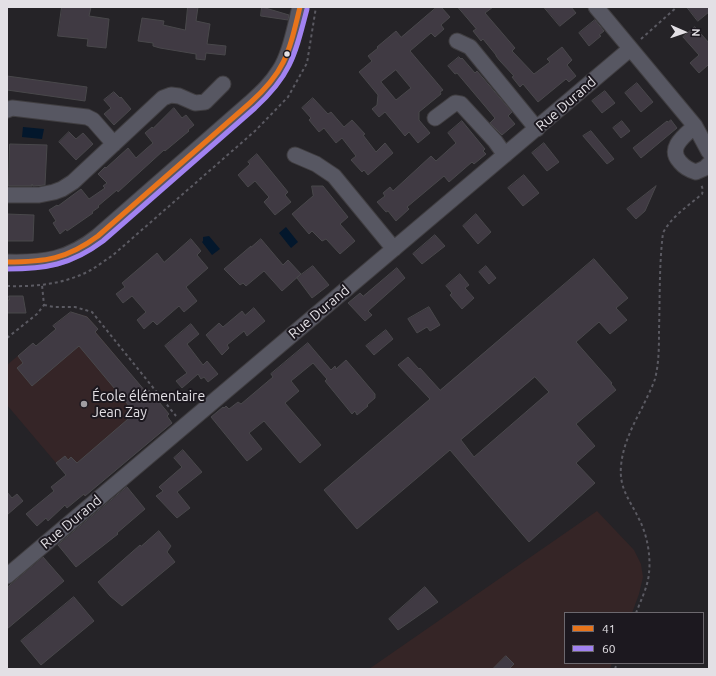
<!DOCTYPE html>
<html>
<head>
<meta charset="utf-8">
<style>
  body { margin:0 }
  #map { position:relative; width:716px; height:676px; overflow:hidden; background:#252327; font-family:Ubuntu,sans-serif }
  canvas { display:block }
  .frame { position:absolute; inset:0; border:8px solid #e3e0e5; pointer-events:none }
  .legend { position:absolute; left:564px; top:612px; width:140px; height:52px; box-sizing:border-box; background:#1c181f; border:1px solid #6c686e; margin:0; padding:5px 7px; list-style:none; font-size:12px; color:#e3e0e5 }
  .legend li { display:flex; align-items:center; gap:8px; height:20px }
  .legend b { width:20px; border:1px solid #6c686e }
  .north { position:absolute; left:664px; top:12px; width:40px; height:40px; -webkit-text-stroke:3px #1c181f; paint-order:stroke; rotate:92deg; font-size:11px; font-weight:700; line-height:16px; text-align:center; color:#e3e0e5 }
  .north::after { content:''; display:block; margin:auto; width:14px; height:18px; background:#e3e0e5; clip-path:polygon(50% 0,100% 100%,50% 72%,0 100%) }
</style>
</head>
<body>
<div id="map">
<canvas width="716" height="676"></canvas>
<div class="frame"></div>
<ul class="legend">
<li><b style="height:5px;background:#e8741b"></b>41</li>
<li><b style="height:5px;background:#a182f1"></b>60</li>
</ul>
<div class="north">N</div>
</div>
<script>
const context = document.querySelector('canvas').getContext('2d');
context.lineJoin = 'round';
function fill(path, color) { context.fillStyle = color; context.fill(path, 'evenodd'); }
function trace(path, color, width, dash) { context.strokeStyle = color; context.lineWidth = width; context.lineCap = dash ? 'butt' : 'round'; context.setLineDash(dash || []); context.stroke(path); }
function drawText(font, color, halo, rows, align = 'center') {
  context.font = font + ' Ubuntu,sans-serif'; context.lineWidth = 4; context.setLineDash([]); context.textBaseline = 'middle'; context.strokeStyle = halo; context.fillStyle = color; for (const [text, x, y, turn = 0] of rows) {
    context.save(); context.translate(x, y); context.rotate((+turn || 0) * Math.PI / 180); context.textAlign = isNaN(turn) ? turn : align; if (halo) context.strokeText(text, 0, 0); context.fillText(text, 0, 0); context.restore();
  }
}
const industrial = new Path2D(`
  M 597,511 L 634,550 L 641,564 L 643,577 L 639,594 L 632,613 L 565,613 L 565,663 L 612,663 L 610,669 L 369,669 Z`);
const education = new Path2D(`
  M 71,312 L 87,316 L 98,329 L 96,332 L 146,392 L 149,390 L 169,414 L 167,417 L 172,423 L 84,496 L 7,405 L 7,365 L 33,343 L 36,346 L 56,329 L 53,326 Z`);
const water = new Path2D(`
  M 23,127 L 44,129 L 42,139 L 22,137 Z
  M 286,227 L 298,242 L 291,248 L 279,233 Z
  M 209,236 L 220,249 L 212,255 L 202,242 L 203,241 L 203,237 Z`);
const building = new Path2D(`
  M 62,7 L 91,7 L 89,16 L 109,19 L 106,48 L 87,46 L 88,39 L 58,36 Z
  M 188,7 L 198,7 L 196,21 L 210,24 L 207,44 L 226,46 L 225,55 L 206,53 L 205,60 L 196,59 L 196,54 L 160,48 L 153,46 L 153,43 L 138,41 L 142,18 L 164,21 L 163,25 L 185,30 Z
  M 262,7 L 289,15 L 288,20 L 261,16 Z
  M 437,7 L 441,7 L 450,17 L 441,25 L 444,29 L 435,37 L 431,33 L 410,51 L 443,90 L 440,92 L 441,94 L 419,112 L 419,120 L 430,133 L 418,143 L 409,132 L 405,136 L 385,112 L 379,117 L 372,109 L 377,105 L 378,95 L 359,72 L 372,61 L 368,56 L 378,48 L 377,47 L 396,31 L 401,37 ZM 396,70 L 411,88 L 396,100 L 381,82 Z
  M 458,7 L 493,7 L 485,13 L 515,48 L 512,51 L 534,74 L 550,62 L 547,59 L 562,47 L 572,60 L 567,65 L 576,76 L 569,82 L 566,79 L 538,102 L 523,84 L 520,87 L 512,77 L 514,76 L 500,61 L 496,56 L 496,55 L 483,39 L 481,41 L 473,31 L 476,29 Z
  M 544,7 L 571,7 L 576,13 L 560,26 Z
  M 687,7 L 709,7 L 709,12 L 698,21 Z
  M 595,20 L 604,31 L 599,35 L 601,36 L 589,46 L 579,33 Z
  M 695,27 L 709,43 L 709,67 L 708,65 L 699,73 L 690,63 L 699,55 L 683,37 Z
  M 459,57 L 461,59 L 462,58 L 475,73 L 477,71 L 512,112 L 508,116 L 515,124 L 502,135 L 490,123 L 495,118 L 457,73 L 455,74 L 448,66 Z
  M 7,76 L 87,87 L 85,101 L 7,90 Z
  M 637,83 L 653,102 L 641,112 L 625,93 Z
  M 605,91 L 615,103 L 602,113 L 592,101 Z
  M 114,92 L 120,98 L 121,97 L 131,109 L 114,125 L 104,114 L 111,108 L 104,100 Z
  M 313,98 L 328,114 L 331,112 L 344,127 L 352,120 L 365,134 L 363,135 L 376,152 L 385,143 L 393,153 L 368,175 L 364,170 L 362,172 L 351,160 L 356,156 L 342,138 L 336,143 L 324,128 L 319,132 L 309,120 L 311,118 L 302,108 Z
  M 174,108 L 182,118 L 186,115 L 194,125 L 188,130 L 189,131 L 165,151 L 164,150 L 118,192 L 117,190 L 98,206 L 99,207 L 92,212 L 93,213 L 67,231 L 66,229 L 60,234 L 53,223 L 56,221 L 49,210 L 57,205 L 58,206 L 81,189 L 89,199 L 105,188 L 103,186 L 107,183 L 98,174 L 105,167 L 106,168 L 128,148 L 136,158 L 146,149 L 153,143 L 145,133 L 152,127 L 153,128 Z
  M 671,120 L 677,128 L 641,158 L 633,148 L 667,121 L 668,122 Z
  M 462,121 L 485,149 L 483,151 L 486,154 L 474,164 L 472,162 L 449,182 L 444,176 L 407,207 L 409,209 L 396,221 L 388,211 L 386,212 L 377,202 L 385,196 L 383,193 L 390,187 L 393,191 L 431,156 L 436,161 L 456,143 L 448,133 Z
  M 622,121 L 630,131 L 621,138 L 613,128 Z
  M 591,131 L 614,159 L 607,164 L 583,136 Z
  M 69,132 L 76,139 L 83,133 L 93,144 L 76,160 L 59,142 Z
  M 544,143 L 559,162 L 547,171 L 532,153 Z
  M 10,144 L 47,145 L 45,185 L 33,186 L 32,184 L 32,186 L 9,186 Z
  M 257,154 L 288,192 L 285,195 L 291,202 L 275,215 L 264,202 L 269,197 L 255,181 L 248,187 L 238,175 L 250,164 L 248,162 Z
  M 524,175 L 539,193 L 523,206 L 508,188 Z
  M 312,186 L 323,186 L 348,217 L 340,224 L 355,241 L 340,254 L 326,239 L 322,241 L 312,231 L 309,234 L 292,214 L 313,196 Z
  M 656,186 L 645,211 L 636,219 L 627,209 Z
  M 7,214 L 34,215 L 33,241 L 7,241 Z
  M 476,214 L 491,232 L 478,244 L 463,226 Z
  M 435,235 L 445,246 L 422,264 L 413,254 Z
  M 191,239 L 201,251 L 197,255 L 208,268 L 186,287 L 197,301 L 184,312 L 179,306 L 157,325 L 153,321 L 144,329 L 137,320 L 146,312 L 132,296 L 123,303 L 116,294 L 125,287 L 122,283 L 157,253 L 164,262 Z
  M 261,239 L 283,265 L 288,260 L 301,274 L 282,291 L 264,271 L 246,286 L 243,283 L 240,285 L 224,269 L 251,246 L 251,247 Z
  M 594,259 L 628,298 L 616,308 L 627,320 L 610,334 L 599,322 L 576,342 L 612,383 L 611,384 L 616,390 L 576,424 L 595,446 L 576,463 L 595,483 L 529,542 L 450,450 L 357,529 L 324,490 L 430,399 L 398,365 L 408,357 L 419,369 L 420,368 L 440,390 ZM 535,377 L 549,392 L 474,457 L 461,440 Z
  M 313,266 L 329,285 L 312,298 L 297,278 Z
  M 486,266 L 496,278 L 489,284 L 479,272 Z
  M 397,268 L 405,278 L 368,311 L 372,315 L 365,321 L 348,303 L 360,293 L 363,296 Z
  M 460,274 L 469,285 L 465,288 L 474,298 L 462,309 L 450,295 L 452,293 L 446,286 Z
  M 9,296 L 23,296 L 26,313 L 7,313 L 7,300 L 9,300 Z
  M 429,307 L 440,325 L 430,331 L 427,327 L 417,333 L 408,319 Z
  M 254,308 L 265,321 L 247,336 L 244,331 L 227,345 L 229,348 L 222,355 L 206,335 L 219,323 L 223,327 L 242,311 L 245,315 Z
  M 71,312 L 87,317 L 98,329 L 95,332 L 146,392 L 149,390 L 169,414 L 167,416 L 172,423 L 85,496 L 84,494 L 67,508 L 65,505 L 48,521 L 46,518 L 37,526 L 26,514 L 54,491 L 51,487 L 66,475 L 56,463 L 65,456 L 68,460 L 71,457 L 77,463 L 135,413 L 79,346 L 32,386 L 17,368 L 23,363 L 18,356 L 33,343 L 36,346 L 56,329 L 53,326 Z
  M 191,324 L 199,334 L 187,344 L 203,365 L 207,361 L 218,374 L 208,382 L 204,377 L 201,379 L 198,374 L 182,388 L 176,381 L 187,373 L 165,346 Z
  M 386,330 L 393,339 L 374,355 L 366,346 Z
  M 308,343 L 331,370 L 335,366 L 336,369 L 346,360 L 375,394 L 375,398 L 367,405 L 368,406 L 357,415 L 355,411 L 352,414 L 325,381 L 327,379 L 313,363 L 291,381 L 299,391 L 285,403 L 321,445 L 300,463 L 264,421 L 249,433 L 262,449 L 247,461 L 211,417 L 223,407 L 224,408 L 226,406 L 229,409 L 238,402 L 241,404 L 273,377 L 271,374 Z
  M 183,450 L 202,472 L 177,492 L 190,508 L 177,518 L 156,496 L 163,491 L 159,487 L 182,467 L 174,458 Z
  M 127,487 L 145,509 L 117,533 L 118,534 L 76,567 L 58,545 Z
  M 7,492 L 12,498 L 17,494 L 23,501 L 7,515 Z
  M 159,531 L 171,546 L 167,552 L 175,562 L 122,606 L 110,596 L 98,582 L 140,545 L 141,546 Z
  M 43,557 L 64,581 L 7,629 L 7,588 Z
  M 425,587 L 438,602 L 398,630 L 389,619 Z
  M 74,597 L 94,621 L 41,665 L 21,641 Z
  M 506,656 L 514,664 L 509,669 L 493,669 Z`);
const path = new Path2D(`
  M 641,39 L 677,7
  M 7,286 C 36,287 65,284 91,270 C 98,266 105,260 112,256 L 255,131 L 288,97 L 307,63 L 316,7
  M 44,305 L 54,307 L 75,307 L 92,312 L 176,416
  M 7,338 L 37,314 L 44,305 L 42,285
  M 636,613 C 641,600 648,586 649,573 C 651,556 647,534 639,519 C 630,500 619,489 621,466 C 623,444 633,425 643,406 C 647,397 652,388 655,379 C 659,363 659,346 659,330 C 660,298 659,265 663,233 C 671,217 688,206 702,194 L 703,190 L 701,184
  M 615,669 L 617,663`);
const minor = new Path2D(`
  M 596,7 L 695,126 L 709,152
  M 457,41 L 470,47 L 537,129
  M 7,110 L 12,108 L 87,117 L 93,120 L 114,144
  M 435,118 L 455,103 L 461,104 L 495,141 L 505,155
  M 695,126 C 684,136 667,148 680,162 C 685,168 689,170 696,172 L 705,168 L 709,164
  M 295,155 L 316,164 L 334,176 L 394,249
  M 7,195 L 39,195 L 54,192 L 62,189 L 73,182 L 163,98 L 171,95 L 179,96 L 195,103 L 205,102 L 223,84
  M 7,262 C 44,263 68,260 98,236 L 250,103 C 261,93 271,84 279,71 C 290,55 295,26 300,7
  M 7,576 L 630,49`);
const bus1 = new Path2D(`
  M 7,262 C 45,262 67,259 98,236 L 250,103 C 286,71 289,52 300,7`);
const bus2 = new Path2D(`
  M 7,269 C 45,269 71,265 103,241 L 255,108 C 291,75 295,55 307,9`);
const markers = [
  [287,54,3.5,"#e3e0e5"],
  [84,404,4,"#a09ea2"]
];
const streetNames = [
  ["Rue Durand",566,104,-41],
  ["Rue Durand",319,312,-40],
  ["Rue Durand",71,522,-40]
];
const poiNames = [
  ["École élémentaire",92,396],
  ["Jean Zay",92,412]
];
fill(industrial, '#352526');
fill(education, '#352527');
fill(water, '#03172c');
fill(building, '#403a43');
trace(building, '#49484b', 1);
trace(minor, '#403e41', 17);
trace(path, '#5b5a62', 2, [3, 3]);
trace(minor, '#575762', 15);
trace(bus1, '#e8741b', 5);
trace(bus2, '#a182f1', 5);
for (const [x, y, r, color] of markers) { const dot = new Path2D(); dot.arc(x, y, r, 0, 2 * Math.PI); context.fillStyle = color; context.fill(dot); trace(dot, '#1c181f', 1.5); }
drawText('14px', '#e3e0e5', '#1c181f', streetNames);
drawText('14px', '#e3e0e5', '#1c181f', poiNames, 'left');
</script>
</body>
</html>
